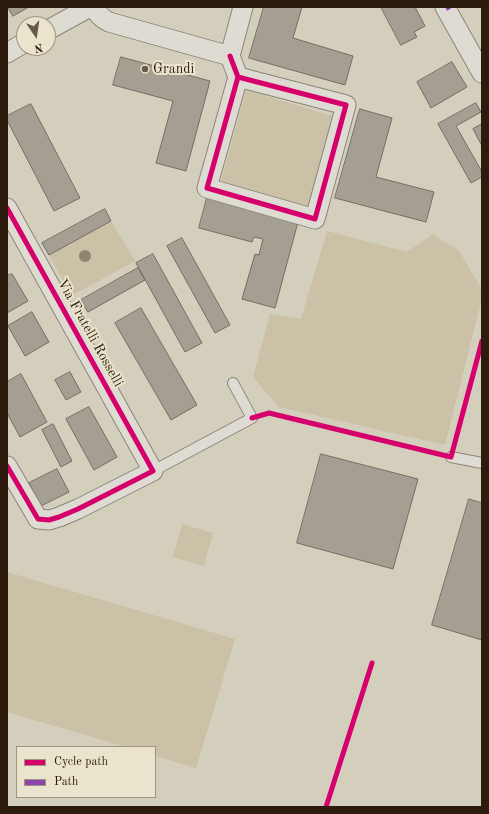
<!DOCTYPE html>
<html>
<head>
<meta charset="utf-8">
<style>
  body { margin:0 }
  #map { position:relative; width:489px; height:814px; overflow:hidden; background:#d4cfbc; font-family:"Old Standard TT",serif }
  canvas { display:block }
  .frame { position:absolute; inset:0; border:8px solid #2d1b0e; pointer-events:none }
  .legend { position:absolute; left:16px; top:746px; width:140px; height:52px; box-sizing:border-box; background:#eae4cc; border:1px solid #9e9480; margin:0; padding:5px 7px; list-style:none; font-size:12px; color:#2d1b0e }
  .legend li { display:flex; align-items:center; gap:8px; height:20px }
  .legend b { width:20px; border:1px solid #9e9480 }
  .north { position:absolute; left:16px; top:16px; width:40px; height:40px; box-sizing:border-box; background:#eae4cc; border:1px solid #9e9480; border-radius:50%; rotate:167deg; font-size:11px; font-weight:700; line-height:16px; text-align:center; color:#2d1b0e }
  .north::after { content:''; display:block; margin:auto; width:14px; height:18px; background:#675a4b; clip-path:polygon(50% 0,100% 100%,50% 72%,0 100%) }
</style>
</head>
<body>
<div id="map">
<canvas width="489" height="814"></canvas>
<div class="frame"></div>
<ul class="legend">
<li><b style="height:5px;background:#d6006c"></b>Cycle path</li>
<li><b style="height:5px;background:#8e44ad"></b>Path</li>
</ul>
<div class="north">N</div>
</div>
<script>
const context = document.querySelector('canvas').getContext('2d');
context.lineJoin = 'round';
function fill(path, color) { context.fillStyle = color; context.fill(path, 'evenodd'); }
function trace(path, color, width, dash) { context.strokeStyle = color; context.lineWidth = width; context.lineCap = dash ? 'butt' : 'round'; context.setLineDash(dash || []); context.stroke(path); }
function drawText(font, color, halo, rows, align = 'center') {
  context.font = font + ' "Old Standard TT",serif'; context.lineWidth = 4; context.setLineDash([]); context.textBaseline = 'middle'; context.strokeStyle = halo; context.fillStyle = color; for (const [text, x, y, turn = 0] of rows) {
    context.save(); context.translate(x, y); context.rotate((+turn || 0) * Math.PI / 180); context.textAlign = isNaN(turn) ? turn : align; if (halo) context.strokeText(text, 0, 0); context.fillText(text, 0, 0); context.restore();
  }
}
const green = new Path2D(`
  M 246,90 L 336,117 L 310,208 L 221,181 Z
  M 111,221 L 135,261 L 71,296 L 49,255 Z
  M 327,231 L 407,252 L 433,234 L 459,251 L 482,289 L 482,298 L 445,445 L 279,407 L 253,377 L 270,314 L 301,319 Z
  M 182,524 L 213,533 L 204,566 L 173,557 Z
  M 7,572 L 235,639 L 196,768 L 155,756 L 155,747 L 126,747 L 7,712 Z`);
const building = new Path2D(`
  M 8,7 L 29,7 L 13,16 Z
  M 264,7 L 302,7 L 293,38 L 353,56 L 345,85 L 249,58 Z
  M 381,7 L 415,7 L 425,26 L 414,32 L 417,37 L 401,45 Z
  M 121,57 L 210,81 L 186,171 L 156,163 L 173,101 L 113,85 Z
  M 452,62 L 467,87 L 431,108 L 417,82 Z
  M 476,103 L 481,112 L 456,126 L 482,172 L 482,177 L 471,183 L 438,124 Z
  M 31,104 L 80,198 L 54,211 L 7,120 L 7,116 Z
  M 360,109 L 392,118 L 376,177 L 434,192 L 426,222 L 335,198 Z
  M 482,124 L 482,146 L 473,129 Z
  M 207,198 L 298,222 L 275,308 L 242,299 L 255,254 L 259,255 L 263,239 L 254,237 L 252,242 L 199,228 Z
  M 105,209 L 111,221 L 49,255 L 42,243 Z
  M 182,238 L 230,325 L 215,333 L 167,246 Z
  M 153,254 L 202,343 L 185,352 L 136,263 Z
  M 138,268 L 145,280 L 88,312 L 81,300 Z
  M 12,274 L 28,301 L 7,313 L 7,276 Z
  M 141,308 L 197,405 L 171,420 L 115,323 Z
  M 32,312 L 49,342 L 25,356 L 8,326 Z
  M 70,372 L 81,392 L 66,400 L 55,380 Z
  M 21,374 L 47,422 L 20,437 L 7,413 L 7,382 Z
  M 89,407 L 117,457 L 94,470 L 66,419 Z
  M 53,424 L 72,461 L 61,467 L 42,430 Z
  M 321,454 L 418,479 L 393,569 L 297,543 Z
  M 57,469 L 69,492 L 41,506 L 29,483 Z
  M 469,499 L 482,503 L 482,640 L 432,625 Z`);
const service = new Path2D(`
  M 451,457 L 482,463
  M 153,471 L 252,418 L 233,383`);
const minor = new Path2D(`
  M 93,7 C 98,14 102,19 109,22 L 230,56 L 243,7
  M 445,7 L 482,73
  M 48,30 L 90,7
  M 7,53 L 24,43
  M 230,56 L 238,77 L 207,188 L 315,219 L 346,105 L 238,77
  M 7,208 L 153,471 L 78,509 L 59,517 L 49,520 L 38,519 L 7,466`);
const quiet = new Path2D(`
  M 446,9 L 450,7`);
const cycleway = new Path2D(`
  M 230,56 L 238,77 L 207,188 L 315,219 L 346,105 L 238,77
  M 7,208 L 153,471 L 78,509 L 59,517 L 49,520 L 38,519 L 7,466
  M 252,418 L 269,413 L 451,457 L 482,341
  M 326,807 L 372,663`);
const trees = [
  [85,256]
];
const markers = [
  [145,69,4,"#675a4b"]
];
const poiNames = [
  ["Grandi",153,69]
];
const streetNames = [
  ["Via Fratelli Rosselli",90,333,61]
];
fill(green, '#cac1a7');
fill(building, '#a49f92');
trace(building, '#736d62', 1);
trace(service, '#8b8579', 12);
trace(minor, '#8b8579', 21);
trace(service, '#dedcd2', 10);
trace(minor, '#dedcd2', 19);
trace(quiet, '#8e44ad', 4, [8, 4]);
trace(cycleway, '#d6006c', 5);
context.fillStyle = '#908572';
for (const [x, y] of trees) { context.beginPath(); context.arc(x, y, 6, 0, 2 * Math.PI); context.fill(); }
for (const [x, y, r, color] of markers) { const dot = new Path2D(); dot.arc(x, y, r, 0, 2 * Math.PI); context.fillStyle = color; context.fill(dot); trace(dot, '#eae4cc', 1.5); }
drawText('14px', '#2d1b0e', '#eae4cc', poiNames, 'left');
drawText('14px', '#2d1b0e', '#eae4cc', streetNames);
</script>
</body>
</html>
